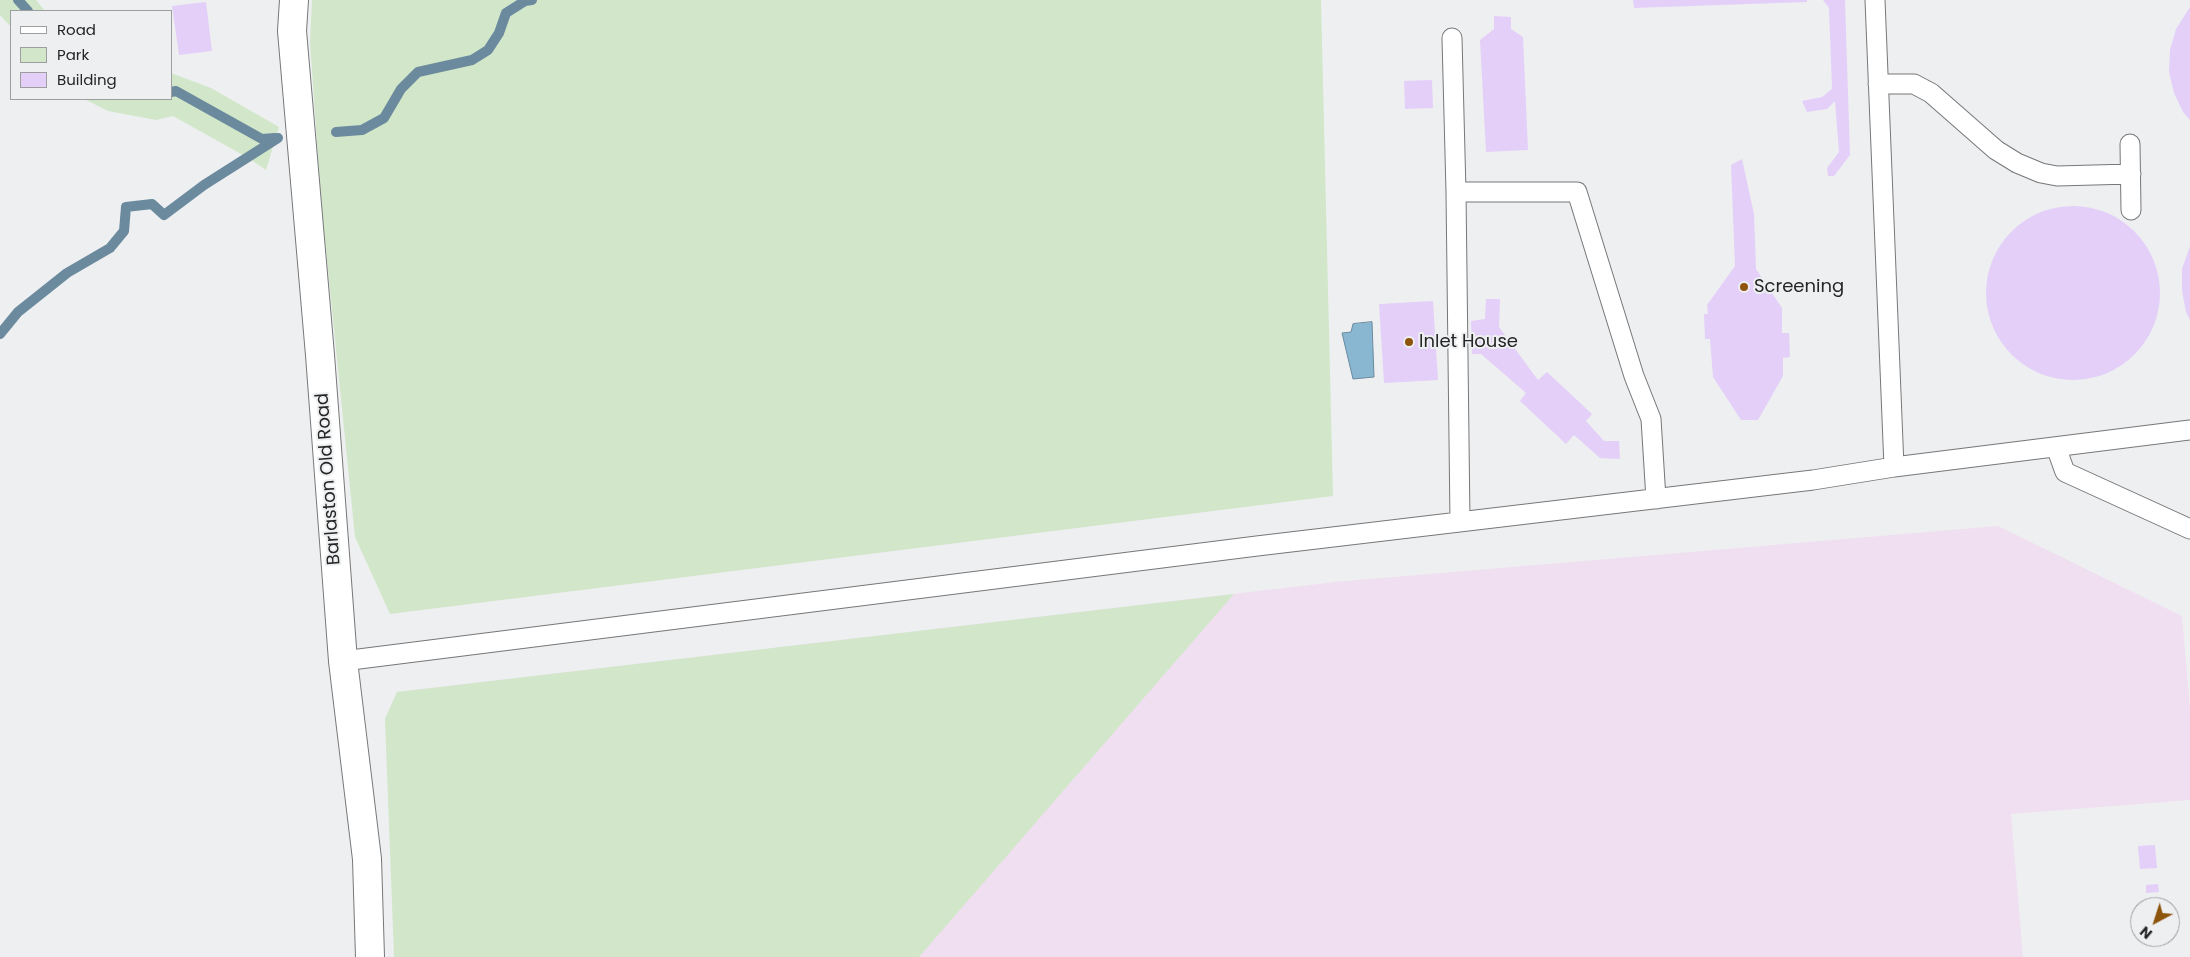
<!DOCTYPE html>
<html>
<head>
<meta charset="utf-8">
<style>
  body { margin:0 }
  #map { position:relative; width:2190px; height:957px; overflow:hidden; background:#eeeff1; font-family:Poppins,sans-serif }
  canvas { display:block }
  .legend { position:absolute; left:10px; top:10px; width:162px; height:90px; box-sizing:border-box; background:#eeeff1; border:1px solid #9d9e9f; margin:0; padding:6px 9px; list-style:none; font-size:15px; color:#242525 }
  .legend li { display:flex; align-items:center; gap:10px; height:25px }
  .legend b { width:25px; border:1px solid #9d9e9f }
  .north { position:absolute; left:2130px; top:897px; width:50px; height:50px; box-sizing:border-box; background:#eeeff1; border:1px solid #9d9e9f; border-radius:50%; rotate:220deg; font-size:14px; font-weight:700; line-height:20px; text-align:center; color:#242525 }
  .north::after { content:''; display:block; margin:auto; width:18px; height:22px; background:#8d540c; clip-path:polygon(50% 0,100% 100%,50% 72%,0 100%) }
</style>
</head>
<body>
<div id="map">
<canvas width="2190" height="957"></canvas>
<ul class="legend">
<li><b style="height:6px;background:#fff"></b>Road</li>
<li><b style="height:14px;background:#d2e7ca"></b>Park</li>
<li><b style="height:14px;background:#e4cff9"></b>Building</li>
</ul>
<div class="north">N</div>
</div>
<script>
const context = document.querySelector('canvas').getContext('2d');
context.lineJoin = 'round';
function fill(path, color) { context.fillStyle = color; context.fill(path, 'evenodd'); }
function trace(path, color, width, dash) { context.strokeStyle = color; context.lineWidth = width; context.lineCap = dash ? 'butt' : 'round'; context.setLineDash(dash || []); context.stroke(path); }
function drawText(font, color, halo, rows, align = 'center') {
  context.font = font + ' Poppins,sans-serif'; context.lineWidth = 4; context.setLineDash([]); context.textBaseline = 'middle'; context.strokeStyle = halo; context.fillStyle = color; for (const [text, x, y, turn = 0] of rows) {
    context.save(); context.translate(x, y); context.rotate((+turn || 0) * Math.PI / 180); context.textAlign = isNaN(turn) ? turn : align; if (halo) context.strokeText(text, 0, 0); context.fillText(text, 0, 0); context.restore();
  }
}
const industrial = new Path2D(`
  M 1998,526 L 2182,616 L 2190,708 L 2190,800 L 2011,814 L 2023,957 L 426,957 L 385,719 L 397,692 L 1335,582 Z`);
const green = new Path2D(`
  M 0,0 L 36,0 L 45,11 L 11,11 L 11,27 L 0,15 Z
  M 312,0 L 1321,0 L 1333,496 L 390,614 L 355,537 L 321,201 L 310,42 Z
  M 171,73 L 211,88 L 279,127 L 266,170 L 250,159 L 173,116 L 156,120 L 108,111 L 84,99 L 171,99 Z
  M 1234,594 L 919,957 L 394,957 L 385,719 L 397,692 Z`);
const water = new Path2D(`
  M 1372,322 L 1374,377 L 1353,379 L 1342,333 L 1351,332 L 1353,324 Z`);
const stream = new Path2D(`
  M 18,0 L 28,11
  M 171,92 L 176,91 L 262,139 L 275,138
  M 336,132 L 362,130 L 384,118 L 401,89 L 418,72 L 472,60 L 488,50 L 499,33 L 506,13 L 525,1 L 532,0
  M 0,334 L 18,312 L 67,273 L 110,248 L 124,231 L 126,207 L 152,204 L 164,215 L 204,185 L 278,138`);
const building = new Path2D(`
  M 1633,0 L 1807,0 L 1807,2 L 1634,8 Z
  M 1823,0 L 1845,0 L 1850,155 L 1834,176 L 1828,176 L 1827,168 L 1839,152 L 1835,101 L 1827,109 L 1807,112 L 1802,101 L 1822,97 L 1832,89 L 1829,8 Z
  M 206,2 L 212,51 L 179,55 L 172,6 Z
  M 2190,7 L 2190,120 L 2183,112 L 2174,93 L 2169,72 L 2170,50 L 2176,29 Z
  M 1494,16 L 1511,17 L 1511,29 L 1523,37 L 1528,150 L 1486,152 L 1480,40 L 1494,29 Z
  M 1432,80 L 1433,108 L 1405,109 L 1404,81 Z
  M 1742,159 L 1754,214 L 1756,269 L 1782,308 L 1782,333 L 1789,333 L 1790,357 L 1783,358 L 1783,376 L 1758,420 L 1741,420 L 1713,377 L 1710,339 L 1705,339 L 1704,314 L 1708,314 L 1707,305 L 1735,266 L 1731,165 Z
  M1986 293a87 87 0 1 1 174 0a87 87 0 1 1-174 0Z
  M 2190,246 L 2190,320 L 2186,312 L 2182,291 L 2182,269 Z
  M 1486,299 L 1500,299 L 1499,327 L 1538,380 L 1547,372 L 1592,414 L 1586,421 L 1604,441 L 1619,441 L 1620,459 L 1600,458 L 1574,435 L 1566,444 L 1520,401 L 1526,393 L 1481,354 L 1472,354 L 1471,321 L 1485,319 Z
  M 1433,301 L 1438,380 L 1384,383 L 1379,304 Z
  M 2155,845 L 2157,868 L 2140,869 L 2138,846 Z
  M 2158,884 L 2159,892 L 2146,893 L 2146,885 Z`);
const service = new Path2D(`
  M 1875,0 L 1894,467
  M 1452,38 L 1456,192
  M 1878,84 L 1914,84 L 1931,93 L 1996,150 L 2017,163 L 2041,173 L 2057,176 L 2131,174
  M 2130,144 L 2131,210
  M 2056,447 L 2065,472 L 2190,529
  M 1460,522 L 1456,192 L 1577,192 L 1634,376 L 1651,419 L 1656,499
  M 343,661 L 1257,546 L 1813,480 L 1894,467 L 2190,430`);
const tertiary = new Path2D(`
  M 294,0 L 292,31 L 320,355 L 343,661 L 367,859 L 370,957`);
const markers = [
  [1744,287,5,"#8d540c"],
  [1409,342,5,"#8d540c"]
];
const poiNames = [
  ["Screening",1754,287],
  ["Inlet House",1419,342]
];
const streetNames = [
  ["Barlaston Old Road",329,479,-94]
];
fill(industrial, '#f0dff0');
fill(green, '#d2e7ca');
fill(water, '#89b6d1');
trace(water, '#6b8a9d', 1);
trace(stream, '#6b8a9d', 10);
fill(building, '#e4cff9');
trace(service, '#767779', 21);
trace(tertiary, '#767779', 30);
trace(service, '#fff', 19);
trace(tertiary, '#fff', 28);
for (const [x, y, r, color] of markers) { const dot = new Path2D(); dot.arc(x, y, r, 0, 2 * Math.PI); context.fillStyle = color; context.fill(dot); trace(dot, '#eeeff1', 2); }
drawText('18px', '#242525', '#eeeff1', poiNames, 'left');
drawText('18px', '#242525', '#eeeff1', streetNames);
</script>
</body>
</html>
